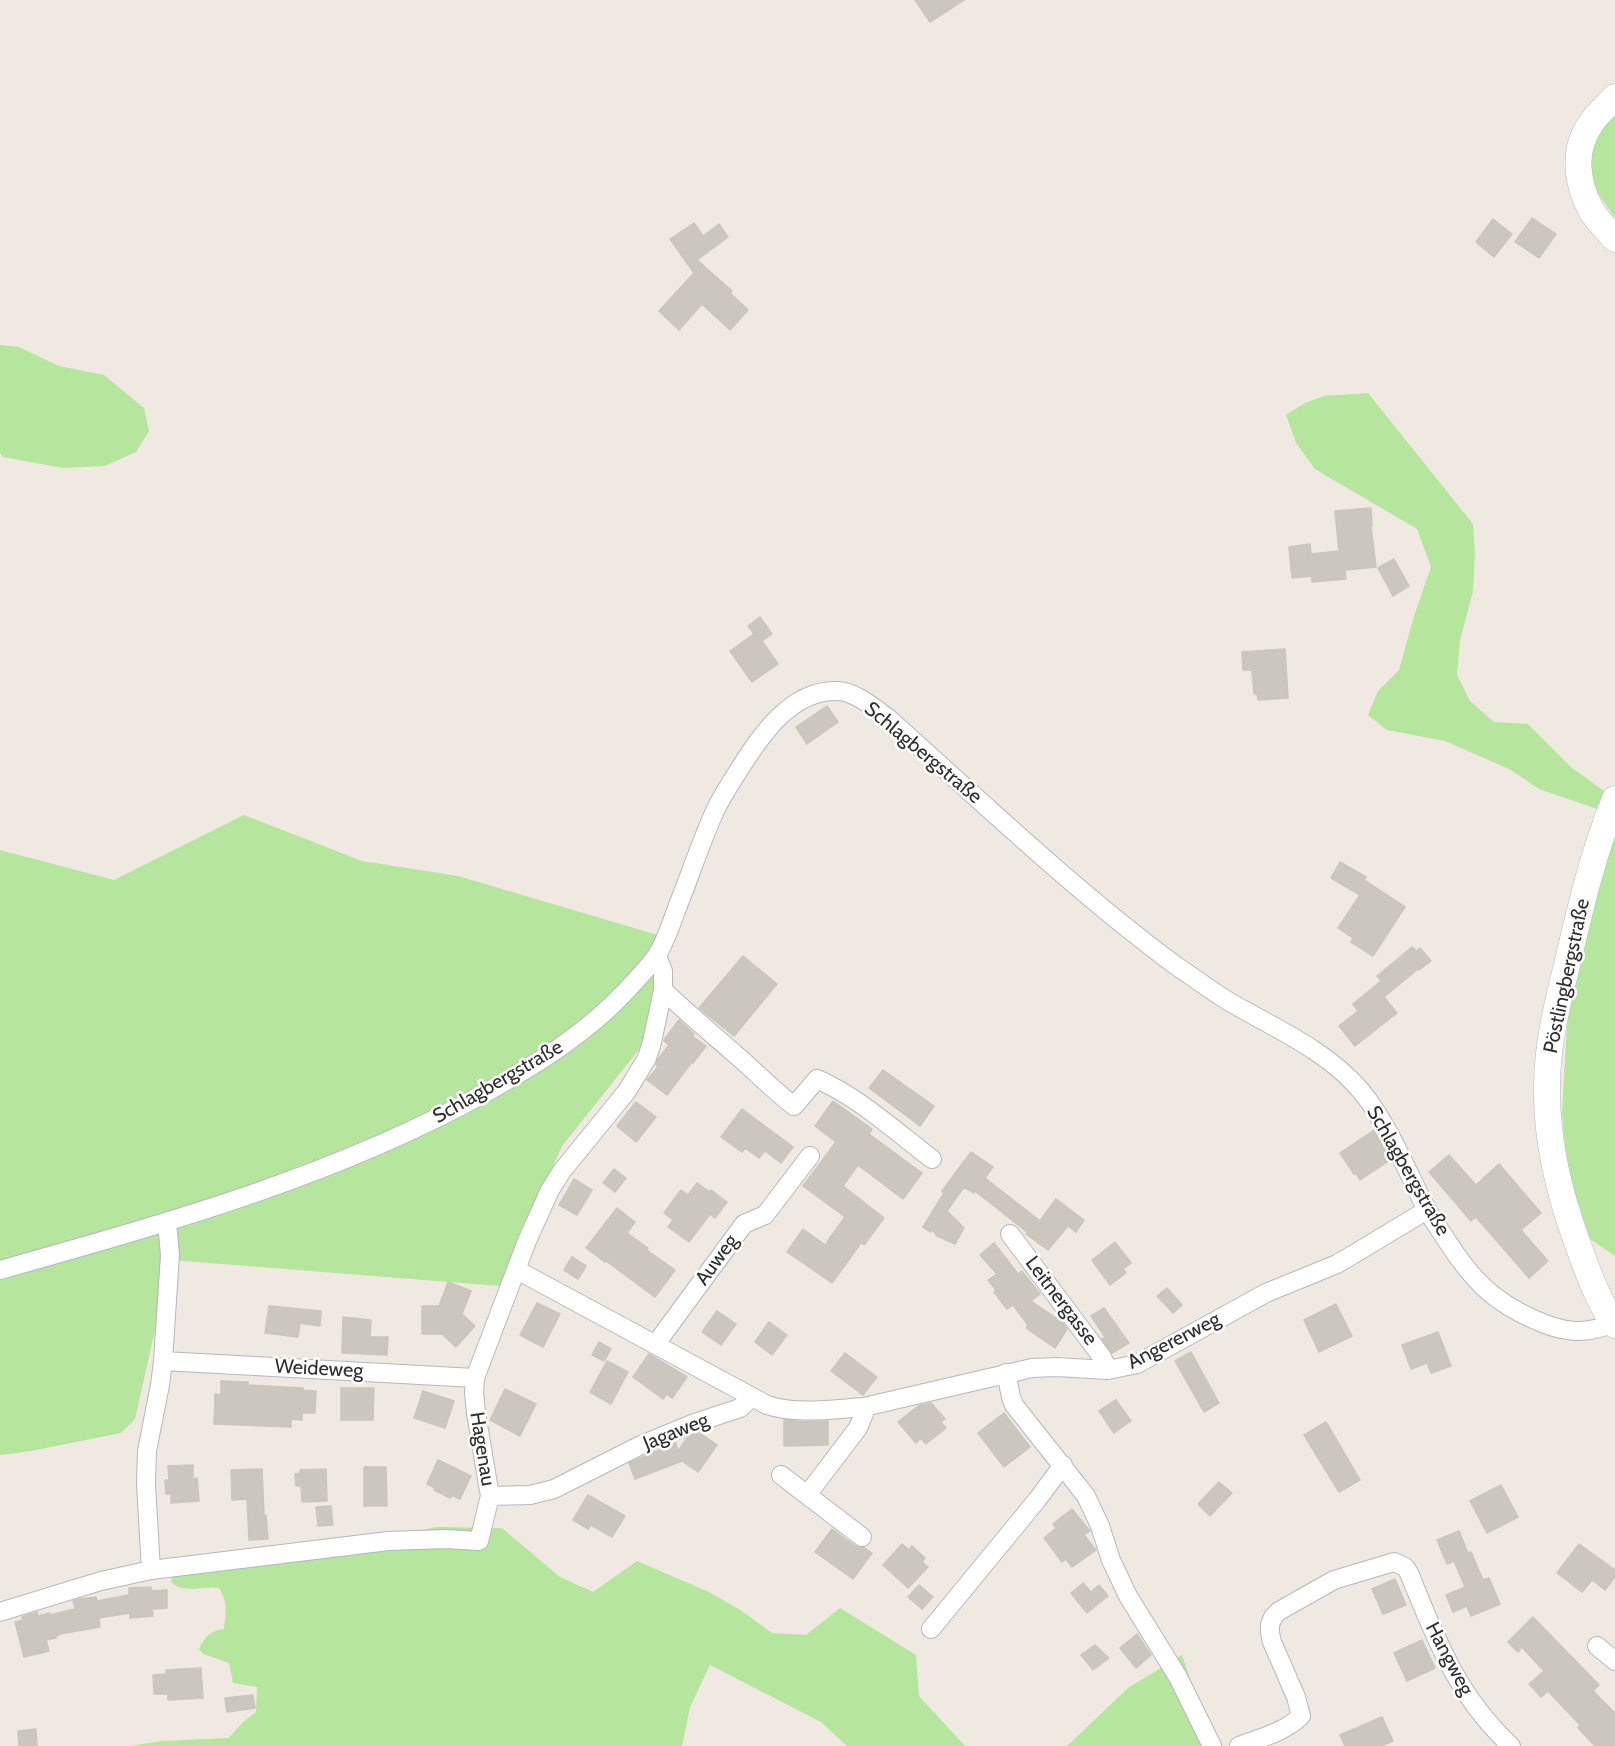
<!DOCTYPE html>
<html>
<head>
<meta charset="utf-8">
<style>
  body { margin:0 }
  canvas { display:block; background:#efe9e1 }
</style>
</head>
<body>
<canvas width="1615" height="1746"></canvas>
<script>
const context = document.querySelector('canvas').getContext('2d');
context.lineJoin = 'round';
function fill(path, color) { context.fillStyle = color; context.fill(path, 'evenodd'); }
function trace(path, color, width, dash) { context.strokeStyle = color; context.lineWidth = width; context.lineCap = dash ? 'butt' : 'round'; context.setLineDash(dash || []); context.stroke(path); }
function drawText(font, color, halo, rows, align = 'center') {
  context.font = font + ' Cabin,sans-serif'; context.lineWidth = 5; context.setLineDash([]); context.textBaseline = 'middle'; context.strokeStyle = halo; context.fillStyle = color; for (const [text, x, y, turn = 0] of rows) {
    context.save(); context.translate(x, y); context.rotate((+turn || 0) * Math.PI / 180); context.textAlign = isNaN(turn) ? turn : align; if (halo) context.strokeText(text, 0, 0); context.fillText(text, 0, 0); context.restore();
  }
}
const green = new Path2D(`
  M 1615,112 L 1615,218 L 1586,176 L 1597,130 Z
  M 0,345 L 19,347 L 59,366 L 104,375 L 144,408 L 149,431 L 136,452 L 105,466 L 63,468 L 3,457 L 0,453 Z
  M 1368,393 L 1473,524 L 1475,553 L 1473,591 L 1460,640 L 1457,675 L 1470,701 L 1494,722 L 1528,724 L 1572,768 L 1604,791 L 1597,809 L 1539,789 L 1511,770 L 1445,741 L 1387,730 L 1368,715 L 1378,691 L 1399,670 L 1414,616 L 1431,567 L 1417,529 L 1315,469 L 1296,443 L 1286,415 L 1305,403 L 1324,396 Z
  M 244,815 L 362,861 L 458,876 L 671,939 L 649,1037 L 562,1146 L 500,1286 L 171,1260 L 135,1419 L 121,1433 L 31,1451 L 0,1455 L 0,850 L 114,880 Z
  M 1615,828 L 1615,1256 L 1590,1239 L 1573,1187 L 1565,1147 L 1562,1112 L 1567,1025 L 1573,985 Z
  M 438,1527 L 502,1528 L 560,1577 L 593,1592 L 637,1561 L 709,1592 L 742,1611 L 772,1633 L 806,1635 L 840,1608 L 916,1655 L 919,1696 L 965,1746 L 847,1746 L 821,1722 L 710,1665 L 690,1707 L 682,1746 L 130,1746 L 162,1741 L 229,1738 L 243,1722 L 256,1712 L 257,1687 L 233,1683 L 229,1663 L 203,1654 L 199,1649 C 204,1638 211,1630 224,1629 C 226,1613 228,1602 219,1588 C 202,1585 186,1595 171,1582 L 172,1575 Z
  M 1182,1655 L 1213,1746 L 1067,1746 L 1128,1688 Z`);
const building = new Path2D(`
  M 915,0 L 964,0 L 930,22 Z
  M 1532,218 L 1556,234 L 1539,258 L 1515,242 Z
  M 1493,219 L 1512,234 L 1494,257 L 1476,242 Z
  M 694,223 L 703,236 L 719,224 L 728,237 L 697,260 L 732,291 L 730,293 L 748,310 L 730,330 L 702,304 L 679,330 L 659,311 L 694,273 L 670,239 Z
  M 1371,508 L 1372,526 L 1371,526 L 1376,567 L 1345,570 L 1346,579 L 1312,582 L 1312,576 L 1292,578 L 1289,547 L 1310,544 L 1311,554 L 1339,551 L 1335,511 Z
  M 1394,559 L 1409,586 L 1393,596 L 1378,568 Z
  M 760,617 L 772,634 L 762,641 L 778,664 L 752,682 L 730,651 L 754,634 L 748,626 Z
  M 1285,649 L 1288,698 L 1258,700 L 1257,694 L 1254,694 L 1252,670 L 1243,670 L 1242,652 Z
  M 827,706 L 838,722 L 807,744 L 796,727 Z
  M 1340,862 L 1366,877 L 1364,880 L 1405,907 L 1373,956 L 1351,942 L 1353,938 L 1338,928 L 1360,895 L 1331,878 Z
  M 1412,947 L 1416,951 L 1420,948 L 1431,961 L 1419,970 L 1418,969 L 1384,997 L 1397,1013 L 1355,1046 L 1339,1026 L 1358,1011 L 1353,1004 L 1381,981 L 1377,976 Z
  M 743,956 L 777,984 L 734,1036 L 699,1008 Z
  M 679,1020 L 694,1034 L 692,1036 L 706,1046 L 693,1063 L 692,1062 L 667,1095 L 647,1080 L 658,1067 L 656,1065 L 658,1059 L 669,1045 L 664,1041 L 664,1040 Z
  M 883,1070 L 934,1106 L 920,1126 L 869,1088 Z
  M 833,1101 L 872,1129 L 869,1134 L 922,1173 L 903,1199 L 858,1165 L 843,1186 L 884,1218 L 864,1245 L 861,1243 L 832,1283 L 787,1252 L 803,1229 L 825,1245 L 845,1217 L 803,1186 L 836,1142 L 815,1126 Z
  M 636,1102 L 656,1117 L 636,1142 L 617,1126 Z
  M 742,1109 L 793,1147 L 781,1163 L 765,1151 L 759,1158 L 745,1148 L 742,1152 L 721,1137 Z
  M 1374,1130 L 1390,1160 L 1360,1180 L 1356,1173 L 1354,1174 L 1340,1153 Z
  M 971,1152 L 993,1167 L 985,1178 L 1040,1221 L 1056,1199 L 1084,1220 L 1076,1232 L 1068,1226 L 1048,1250 L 1026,1234 L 1027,1232 L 975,1191 L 974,1193 L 964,1187 L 947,1211 L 964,1228 L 955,1244 L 937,1236 L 933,1230 L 931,1232 L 923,1227 L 944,1193 L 942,1191 Z
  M 1449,1155 L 1476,1185 L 1499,1164 L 1541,1213 L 1521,1230 L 1548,1261 L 1529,1278 L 1476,1217 L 1471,1221 L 1429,1172 Z
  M 614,1169 L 626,1178 L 615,1192 L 603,1183 Z
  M 574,1179 L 592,1190 L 577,1215 L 559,1205 Z
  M 697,1183 L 710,1192 L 711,1190 L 727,1202 L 715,1218 L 710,1214 L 689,1242 L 668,1227 L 673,1220 L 664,1213 L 681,1190 L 688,1195 Z
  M 617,1208 L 635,1222 L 627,1233 L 648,1248 L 647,1250 L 675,1270 L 655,1297 L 606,1261 L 605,1262 L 586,1248 Z
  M 1115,1242 L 1131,1263 L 1123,1269 L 1126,1273 L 1110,1285 L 1092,1260 Z
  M 994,1243 L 1018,1274 L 1022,1271 L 1040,1294 L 1031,1301 L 1062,1322 L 1067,1329 L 1055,1348 L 1026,1328 L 1028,1325 L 1013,1305 L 1007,1309 L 994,1292 L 996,1290 L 988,1280 L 997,1274 L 980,1255 Z
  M 572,1257 L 586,1266 L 578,1279 L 564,1270 Z
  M 448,1282 L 471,1291 L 462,1314 L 475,1326 L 456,1347 L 442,1334 L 422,1334 L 422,1306 L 439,1306 Z
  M 1167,1288 L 1182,1305 L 1173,1313 L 1157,1296 Z
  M 537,1303 L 560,1314 L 543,1347 L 520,1335 Z
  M 1336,1304 L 1352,1336 L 1319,1352 L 1304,1320 Z
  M 269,1306 L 321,1311 L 320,1326 L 300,1323 L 298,1337 L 265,1333 Z
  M 1104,1308 L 1129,1343 L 1112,1353 L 1102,1339 L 1105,1337 L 1091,1316 Z
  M 717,1311 L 736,1324 L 721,1345 L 702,1332 Z
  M 343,1317 L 371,1320 L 370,1337 L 388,1337 L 387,1355 L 342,1353 Z
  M 769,1322 L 787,1335 L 772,1355 L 755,1342 Z
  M 1438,1332 L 1451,1366 L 1431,1373 L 1427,1363 L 1411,1369 L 1402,1345 Z
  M 599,1342 L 611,1349 L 604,1361 L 592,1355 Z
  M 1191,1352 L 1219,1403 L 1204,1412 L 1175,1361 Z
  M 845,1353 L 877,1377 L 863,1395 L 831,1371 Z
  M 649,1354 L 687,1377 L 672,1398 L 667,1394 L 663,1399 L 633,1377 Z
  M 607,1361 L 628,1372 L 611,1404 L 590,1392 Z
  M 221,1381 L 248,1382 L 248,1385 L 303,1388 L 303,1390 L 316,1391 L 315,1413 L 302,1413 L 302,1420 L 291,1419 L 291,1427 L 214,1424 L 215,1394 L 221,1395 Z
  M 341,1388 L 374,1388 L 373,1420 L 341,1420 Z
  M 505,1389 L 536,1404 L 520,1436 L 490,1420 Z
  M 423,1391 L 454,1401 L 445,1428 L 414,1418 Z
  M 1116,1400 L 1131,1421 L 1114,1433 L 1099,1411 Z
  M 931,1403 L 945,1419 L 941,1422 L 946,1428 L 926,1444 L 921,1438 L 916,1443 L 898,1422 L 918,1406 Z
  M 1004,1413 L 1030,1447 L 1004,1467 L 978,1433 Z
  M 784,1420 L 803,1422 L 828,1421 L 828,1445 L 784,1446 Z
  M 1326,1422 L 1360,1480 L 1339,1492 L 1304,1435 Z
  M 700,1433 L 717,1445 L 698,1472 L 682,1461 L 635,1479 L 629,1463 L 676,1443 L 678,1451 L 687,1438 Z
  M 438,1460 L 471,1476 L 460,1499 L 451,1495 L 450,1498 L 434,1490 L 435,1488 L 427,1484 Z
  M 193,1465 L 193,1479 L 197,1478 L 199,1501 L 171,1503 L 171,1494 L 166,1494 L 165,1480 L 169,1480 L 168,1466 Z
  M 364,1467 L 386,1467 L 387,1506 L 364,1506 Z
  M 262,1469 L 264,1515 L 266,1515 L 268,1539 L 249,1540 L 247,1499 L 232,1500 L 231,1470 Z
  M 326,1469 L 327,1501 L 302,1502 L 301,1486 L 296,1486 L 295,1474 L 300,1473 L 300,1470 Z
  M 1219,1482 L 1232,1493 L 1210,1516 L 1198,1504 Z
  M 1501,1485 L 1518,1517 L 1487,1533 L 1470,1501 Z
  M 588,1495 L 625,1516 L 612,1537 L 591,1525 L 588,1529 L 573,1520 Z
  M 331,1506 L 333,1525 L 318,1526 L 316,1507 Z
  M 1072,1509 L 1090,1531 L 1084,1535 L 1096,1550 L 1072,1567 L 1066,1559 L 1062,1562 L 1044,1538 L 1056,1528 L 1053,1524 Z
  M 832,1529 L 855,1546 L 865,1548 L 872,1553 L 853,1579 L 815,1552 Z
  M 1459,1531 L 1468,1553 L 1471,1552 L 1483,1580 L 1489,1578 L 1500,1604 L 1471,1616 L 1467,1606 L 1453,1612 L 1446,1595 L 1465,1587 L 1454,1561 L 1447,1564 L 1437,1540 Z
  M 902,1544 L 909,1550 L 912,1546 L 925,1558 L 922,1562 L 928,1567 L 908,1588 L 883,1565 Z
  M 1579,1544 L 1615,1570 L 1615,1577 L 1605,1590 L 1592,1580 L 1582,1592 L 1557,1573 Z
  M 1395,1579 L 1406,1605 L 1383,1614 L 1372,1589 Z
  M 1083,1583 L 1091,1592 L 1099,1585 L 1108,1596 L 1087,1613 L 1071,1593 Z
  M 919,1585 L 933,1597 L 922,1609 L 908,1597 Z
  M 151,1587 L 151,1591 L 167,1590 L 167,1608 L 152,1609 L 153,1616 L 130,1618 L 130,1613 L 99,1618 L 100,1627 L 60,1634 L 56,1637 L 56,1638 L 46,1640 L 49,1651 L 24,1657 L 15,1622 L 23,1620 L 22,1617 L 37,1612 L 38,1616 L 50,1613 L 50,1615 L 75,1609 L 73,1601 L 80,1599 L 96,1597 L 97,1601 L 129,1595 L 129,1588 Z
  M 1533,1617 L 1599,1685 L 1593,1691 L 1615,1713 L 1615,1746 L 1595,1746 L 1578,1728 L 1580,1725 L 1548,1691 L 1541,1697 L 1529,1684 L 1544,1671 L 1522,1647 L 1518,1652 L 1508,1642 Z
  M 1137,1634 L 1151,1655 L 1136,1668 L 1120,1648 Z
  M 1422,1640 L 1435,1668 L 1407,1681 L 1394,1653 Z
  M 1095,1645 L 1109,1658 L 1093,1670 L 1081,1655 Z
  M 201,1668 L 203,1698 L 168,1700 L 168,1694 L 154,1694 L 153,1675 L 166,1674 L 166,1670 Z
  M 253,1695 L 255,1708 L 227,1712 L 225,1698 Z
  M 1382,1717 L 1393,1741 L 1381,1746 L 1345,1746 L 1340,1735 Z
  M 36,1729 L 37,1746 L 19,1746 L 18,1731 Z`);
const minor = new Path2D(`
  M 663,990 C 686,1012 711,1033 735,1054 C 755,1071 773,1090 794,1106 L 817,1079 C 860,1098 895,1131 932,1159
  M 1010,1234 L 1102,1357 L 1108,1370
  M 0,1270 C 166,1223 333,1177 485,1093 C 537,1064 587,1033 627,990 C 637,979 649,967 657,955 C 666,941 671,924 677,908 C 690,876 700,844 714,813 C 720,799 729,786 737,773 C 759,738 790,689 838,691 C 856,692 874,708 888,718 C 982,802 1074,890 1175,965 C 1193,977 1210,990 1228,1001 C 1274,1028 1327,1050 1362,1092 C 1389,1126 1406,1169 1426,1208 C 1432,1219 1440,1230 1447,1241 C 1471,1278 1492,1301 1533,1319 C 1561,1332 1584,1336 1613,1323
  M 517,1270 L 767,1405 C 797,1415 833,1409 864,1407 L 1032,1368 L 1056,1367 L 1108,1370 L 1137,1364 L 1266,1293 L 1337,1264 L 1354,1254 L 1427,1210
  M 655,1345 L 744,1224 L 765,1215 L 810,1156
  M 163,1361 L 475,1378
  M 1006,1373 L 1011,1397 L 1014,1405 L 1086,1496 L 1100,1526 L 1111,1560 L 1128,1596 L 1178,1677 L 1212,1746
  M 781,1475 L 807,1495
  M 490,1496 L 530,1495 L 554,1489 L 641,1445 L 692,1424 L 740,1408 L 752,1397
  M 862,1537 L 807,1495 L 858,1428 L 864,1414 L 864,1407
  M 151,1570 L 146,1484 L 147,1451 L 160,1385 L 163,1361 L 170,1255 L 167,1222
  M 0,1612 L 101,1581 L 151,1570 L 388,1541 L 446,1539 L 479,1541 L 490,1496 L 476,1413 L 474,1393 L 475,1378 L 527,1241 L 550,1190 L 562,1171 L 627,1091 L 647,1058 L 652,1042 L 663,990 L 663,971 L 657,956
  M 931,1629 L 1037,1500 L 1063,1465
  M 1597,1646 L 1615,1661
  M 1239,1746 C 1260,1738 1285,1732 1301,1716 L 1296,1697 L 1272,1642 L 1270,1633 L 1270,1625 L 1273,1617 L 1279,1611 L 1334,1580 L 1394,1562 L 1405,1567 L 1409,1573 C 1436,1639 1457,1696 1511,1746`);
const secondary = new Path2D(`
  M 1615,97 C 1607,106 1596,114 1590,125 C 1572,151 1577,184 1591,210 C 1597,220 1607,230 1615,239
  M 1615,799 C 1593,853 1580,909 1567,965 C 1557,1005 1547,1045 1547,1086 C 1546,1139 1559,1193 1577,1242 C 1587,1270 1598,1301 1615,1325`);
const streetNames = [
  ["Schlagbergstraße",923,753,40],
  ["Pöstlingbergstraße",1567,976,-78],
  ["Schlagbergstraße",498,1082,-30],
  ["Schlagbergstraße",1408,1171,60],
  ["Auweg",717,1260,-54],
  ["Leitnergasse",1061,1301,53],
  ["Angererweg",1174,1341,-27],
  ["Weideweg",319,1369,3],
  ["Jagaweg",676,1432,-22],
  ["Hagenau",482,1449,81],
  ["Hangweg",1449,1659,62]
];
fill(green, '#b6e59e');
fill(building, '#cbc7bf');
trace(building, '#cbc5ba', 1.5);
trace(minor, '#b4b7c1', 20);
trace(secondary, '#b4b7c1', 27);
trace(minor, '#fff', 18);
trace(secondary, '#fff', 26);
drawText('20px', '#2e2e2e', '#fff', streetNames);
</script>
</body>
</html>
